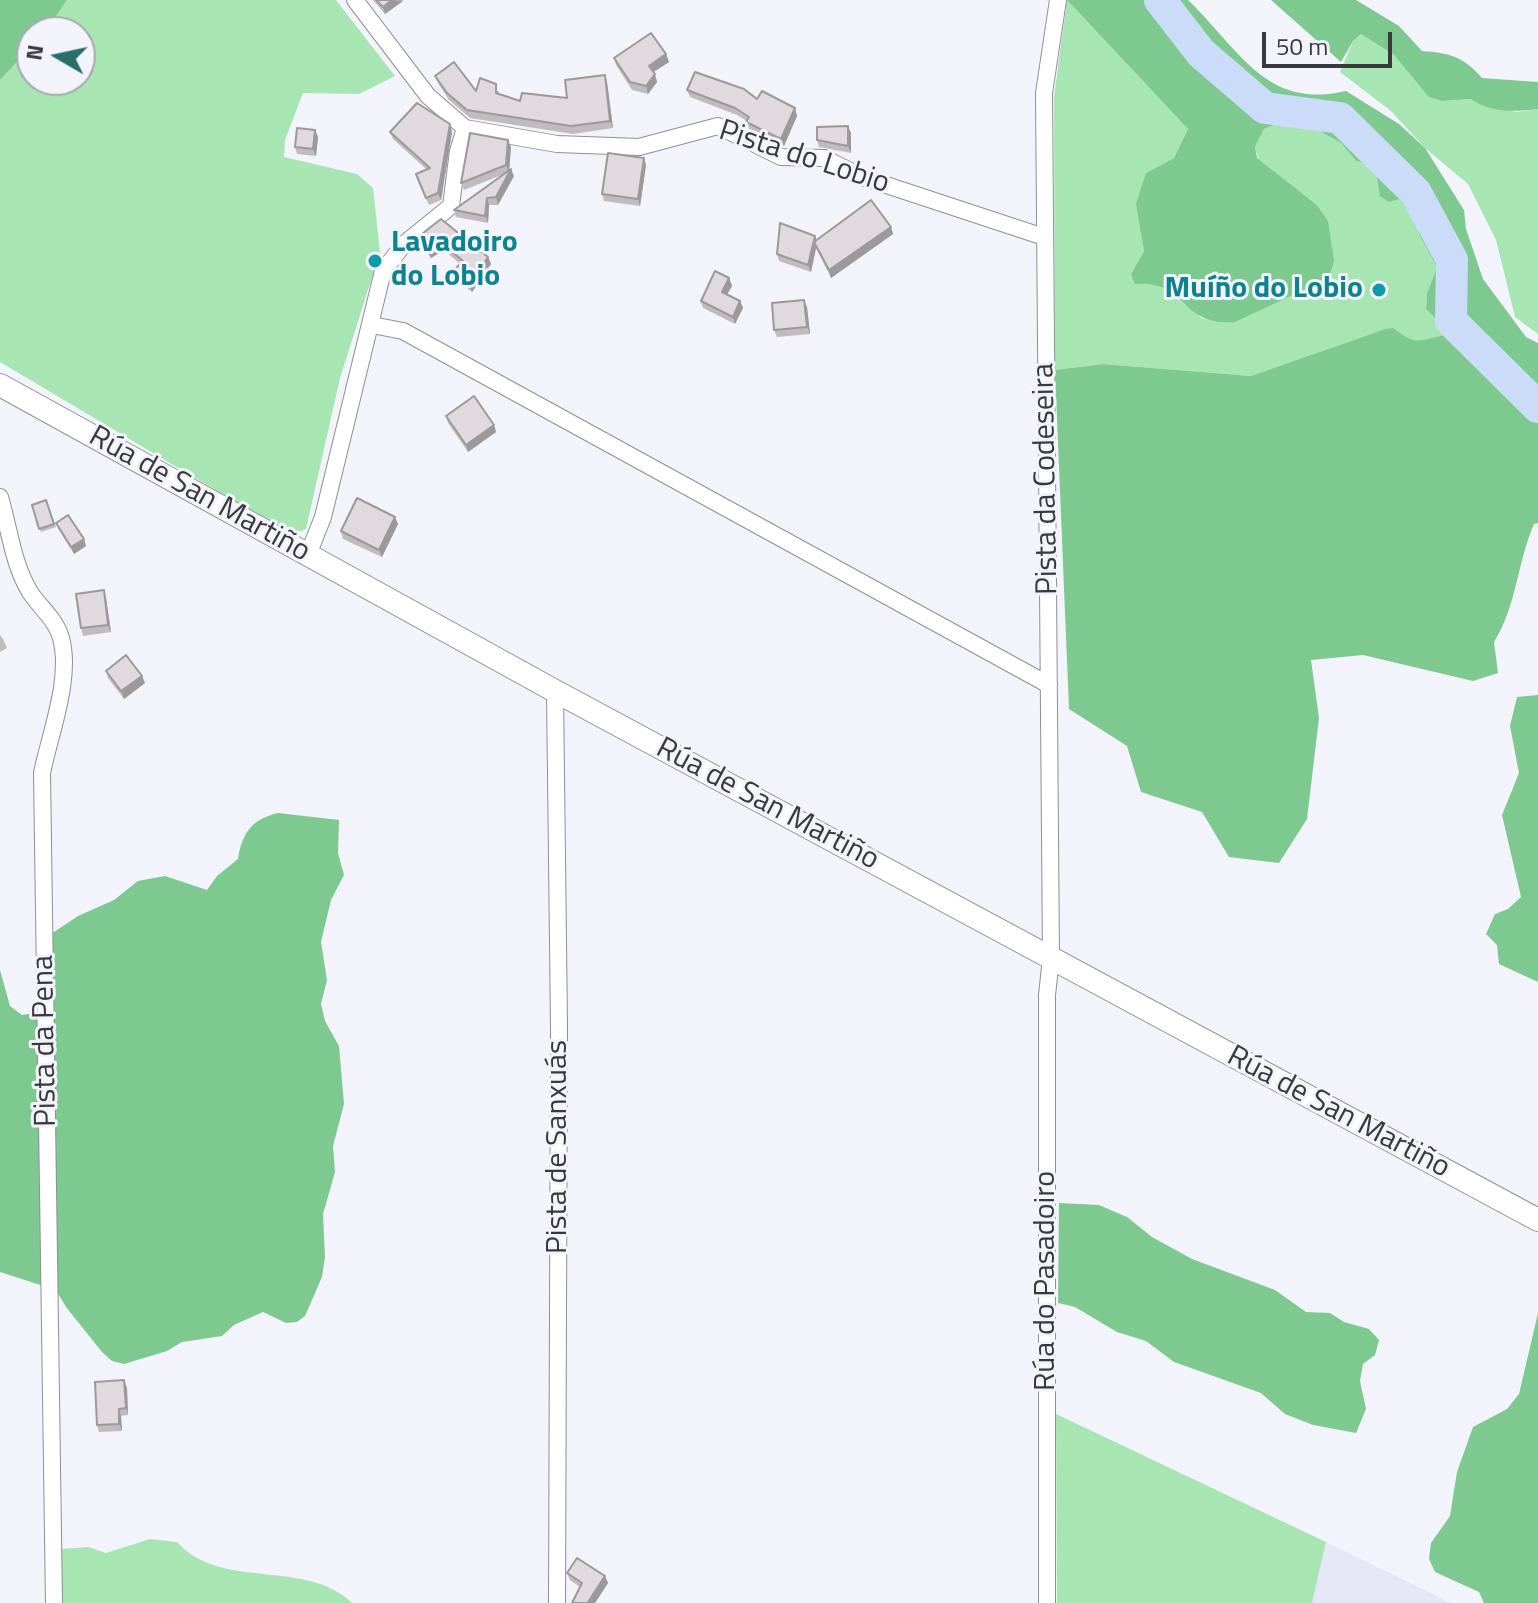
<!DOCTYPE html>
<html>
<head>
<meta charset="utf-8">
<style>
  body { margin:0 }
  #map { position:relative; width:1538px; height:1603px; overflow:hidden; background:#f2f3fb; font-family:"Titillium Web",sans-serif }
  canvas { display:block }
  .north { position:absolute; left:16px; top:16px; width:80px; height:80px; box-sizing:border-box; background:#f2f3fb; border:2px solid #a8a9af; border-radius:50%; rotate:279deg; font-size:22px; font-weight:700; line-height:32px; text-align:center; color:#39393c }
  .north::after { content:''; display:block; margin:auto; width:28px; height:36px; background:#276f68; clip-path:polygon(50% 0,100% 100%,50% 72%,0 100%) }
  .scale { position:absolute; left:1262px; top:32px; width:130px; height:36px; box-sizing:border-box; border:4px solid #39393c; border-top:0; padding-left:10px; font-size:24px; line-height:28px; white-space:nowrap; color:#39393c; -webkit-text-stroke:6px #f2f3fb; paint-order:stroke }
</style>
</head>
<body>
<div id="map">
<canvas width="1538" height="1603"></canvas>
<div class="north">N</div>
<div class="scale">50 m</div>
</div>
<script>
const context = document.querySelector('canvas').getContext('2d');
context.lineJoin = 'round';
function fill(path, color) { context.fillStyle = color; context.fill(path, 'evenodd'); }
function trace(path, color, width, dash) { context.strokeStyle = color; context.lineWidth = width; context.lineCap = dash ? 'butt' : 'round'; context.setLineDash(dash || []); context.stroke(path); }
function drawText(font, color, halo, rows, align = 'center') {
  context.font = font + ' "Titillium Web",sans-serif'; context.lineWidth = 6; context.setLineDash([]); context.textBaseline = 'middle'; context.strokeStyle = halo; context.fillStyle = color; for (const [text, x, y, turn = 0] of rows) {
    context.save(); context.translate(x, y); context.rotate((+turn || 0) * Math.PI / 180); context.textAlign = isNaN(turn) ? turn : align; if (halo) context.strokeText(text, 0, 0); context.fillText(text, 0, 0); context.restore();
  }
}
const built = new Path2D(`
  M 1326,1542 L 1451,1603 L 1312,1603 Z`);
const green = new Path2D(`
  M 67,0 L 336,0 L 395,76 L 359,94 L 303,93 L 285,140 L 284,157 L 357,174 L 373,188 L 380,252 L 340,378 L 306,529 L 291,535 L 0,362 L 0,80 L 32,46 L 32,80 L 80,80 L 80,32 L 45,32 Z
  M 1067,0 L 1188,129 L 1174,158 L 1146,173 L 1137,204 L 1144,251 L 1131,274 L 1156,282 L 1203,319 L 1235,321 L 1329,278 L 1328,221 L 1317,205 L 1258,159 L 1255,147 L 1264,129 L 1277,124 L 1307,124 L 1341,143 L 1356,161 L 1382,167 L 1399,199 L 1416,211 C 1419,238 1432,244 1437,267 L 1427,293 L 1426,309 L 1443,326 L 1445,335 L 1414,343 L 1385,329 L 1251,376 L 1103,364 L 1055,370 L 1054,97 Z
  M 1361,34 L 1394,55 L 1430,97 L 1442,101 L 1471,99 L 1516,112 L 1538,109 L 1538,334 L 1515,317 L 1496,240 L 1468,184 L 1425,148 L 1391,111 L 1340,72 L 1353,41 Z
  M 1056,1414 L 1326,1542 L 1312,1603 L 1057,1603 Z
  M 150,1539 L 177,1542 C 220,1591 306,1558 352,1603 L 62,1603 L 62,1549 L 88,1547 L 106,1553 Z`);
const forest = new Path2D(`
  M 0,0 L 67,0 L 45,32 L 32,32 L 32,46 L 0,80 Z
  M 1067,0 L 1188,0 C 1240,50 1266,110 1346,91 L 1399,124 L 1425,148 L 1464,210 L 1466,229 L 1483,279 L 1526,337 L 1538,343 L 1538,523 L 1534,524 C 1517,563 1517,605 1494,642 L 1498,673 L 1473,681 L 1363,655 L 1311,660 L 1319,718 L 1307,819 L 1279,863 L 1229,857 L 1202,812 L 1141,792 L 1127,746 L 1069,709 L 1055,370 L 1103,364 L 1251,376 L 1385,329 L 1393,328 C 1418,347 1418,340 1445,335 L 1443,326 L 1426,309 L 1427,293 L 1437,267 L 1419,234 L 1416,211 L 1399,199 L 1389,202 L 1380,196 L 1377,178 L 1382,167 L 1356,161 L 1341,143 L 1307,124 L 1277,124 L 1264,129 L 1255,147 L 1257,158 L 1317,205 L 1328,221 L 1334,261 L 1329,278 L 1235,322 C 1178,326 1187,279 1135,284 L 1131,274 L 1144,251 L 1136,204 L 1146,173 L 1174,158 L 1188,129 Z
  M 1271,0 L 1356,0 L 1399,26 L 1422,51 C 1449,53 1463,56 1482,78 L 1538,82 L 1538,109 C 1515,112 1490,113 1471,99 L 1442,101 L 1429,97 L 1394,55 L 1361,34 L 1353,41 L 1341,62 Z
  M 1538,695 L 1538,982 L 1499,964 L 1497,945 L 1486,934 L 1495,914 L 1508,909 L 1521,897 L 1502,815 L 1519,773 L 1510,726 L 1517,697 Z
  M 278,813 L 339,820 L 338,853 L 344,875 L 331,900 L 321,942 L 327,980 L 321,1004 L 325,1021 L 339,1046 L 344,1104 L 333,1146 L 335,1172 L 323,1214 L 325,1257 L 322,1277 L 305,1316 L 297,1322 L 286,1323 L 263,1312 L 234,1325 L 222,1336 L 182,1342 L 167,1351 L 124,1364 L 112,1361 L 102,1352 L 66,1307 L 56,1290 L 0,1272 L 0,970 L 10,1006 L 22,1015 L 34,1013 L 40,1007 L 51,934 L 78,916 L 114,900 L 138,881 L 165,876 L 207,890 L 217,876 L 238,859 C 242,833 252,819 278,813 Z
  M 1059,1203 L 1099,1205 L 1127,1217 L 1152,1237 L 1192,1259 L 1275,1290 L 1306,1312 L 1330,1313 L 1344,1322 L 1369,1329 L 1379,1340 L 1375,1355 L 1363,1364 L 1360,1381 L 1366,1409 L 1356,1433 L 1313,1425 L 1285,1414 L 1261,1393 L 1174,1362 L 1146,1341 L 1117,1332 L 1075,1307 L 1058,1303 Z
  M 1538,1313 L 1538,1603 L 1484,1603 L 1479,1592 L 1435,1572 L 1429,1559 L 1431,1543 L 1450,1516 L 1457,1472 L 1473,1427 L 1507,1409 L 1519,1394 Z`);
const river = new Path2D(`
  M 1160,0 L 1201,53 L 1265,108 L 1340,118 L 1416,193 L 1452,260 L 1451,321 L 1538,407`);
const street = new Path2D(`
  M 355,0 L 428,96 L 465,128 L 557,144 L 639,147 L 718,126 L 781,157 L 824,158 L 862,177 L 1044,237
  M 372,325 L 403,331 L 1049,685
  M 0,497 C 9,527 13,565 30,592 C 40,608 56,619 61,638 C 72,679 50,733 42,773 L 54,1603
  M 308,555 L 323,517 L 383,271 L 404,244 L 451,206 L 458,151 L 465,128
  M 555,691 L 559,1026 L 557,1603
  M 1047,1603 L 1047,995 L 1051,958 L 1044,93 L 1058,0`);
const secondary = new Path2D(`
  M 0,385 L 555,691 L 1538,1220`);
const wall = new Path2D(`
  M 373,0 L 403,0 L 403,1 L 385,14 Z
  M 666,54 L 669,62 L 653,72 L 657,82 L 648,94 L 632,90 L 616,65 L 614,58 Z
  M 605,75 L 607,82 L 613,128 L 573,134 L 470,118 L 449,100 L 438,83 L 435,76 L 476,91 L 499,91 L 499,94 L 520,101 L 567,98 Z
  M 687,90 L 757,99 L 795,108 L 797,116 L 784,146 L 749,129 L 747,121 L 737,115 L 690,97 Z
  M 315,130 L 318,137 L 316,156 L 297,154 L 295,147 Z
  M 390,132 L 452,132 L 441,200 L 429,205 L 418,182 L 426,169 L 393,139 Z
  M 851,133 L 851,153 L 819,147 L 817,140 Z
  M 511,147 L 509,171 L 514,176 L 498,205 L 489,205 L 488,223 L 456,217 L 454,210 L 504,174 L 464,190 L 461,183 Z
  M 646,165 L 640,206 L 604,201 L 602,194 Z
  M 441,219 L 488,257 L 491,264 L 472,292 L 456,279 L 453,271 L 460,264 L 444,250 L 431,258 L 421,244 L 418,237 Z
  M 891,227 L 893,234 L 831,278 L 816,248 L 811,272 L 779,261 L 777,254 L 815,236 L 816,241 Z
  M 729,278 L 732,286 L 727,295 L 740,301 L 743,308 L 735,324 L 703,308 L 701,301 Z
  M 807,307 L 810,334 L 777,337 L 774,330 Z
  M 446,416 L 494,425 L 496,432 L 468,452 L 448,423 Z
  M 46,500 L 56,527 L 41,532 L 32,505 Z
  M 56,523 L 84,539 L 86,546 L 74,554 L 59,530 Z
  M 398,524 L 382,557 L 343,539 L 341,531 Z
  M 106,598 L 111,632 L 83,636 L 81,628 Z
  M 0,635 L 3,639 L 7,648 L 0,652 Z
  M 106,671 L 142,676 L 145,683 L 124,699 L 108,678 Z
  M 124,1380 L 127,1388 L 128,1415 L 121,1416 L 122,1431 L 99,1432 L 97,1425 Z
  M 567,1573 L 605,1576 L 608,1583 L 595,1603 L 572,1603 L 580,1587 L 570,1580 Z`);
const shadedWall = new Path2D(`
  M 392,0 L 403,1 L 385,14 L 383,7 Z
  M 666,54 L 669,62 L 652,73 L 649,66 Z
  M 655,74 L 657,82 L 648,94 L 646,86 Z
  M 605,75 L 607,82 L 613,128 L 610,121 Z
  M 795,108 L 797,116 L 784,146 L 781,139 Z
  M 450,124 L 452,132 L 441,200 L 438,193 Z
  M 848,126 L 851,133 L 851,153 L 848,146 Z
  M 315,130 L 318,137 L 316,156 L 313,149 Z
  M 508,140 L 511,147 L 509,172 L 506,165 Z
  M 644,158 L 646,165 L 640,206 L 638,199 Z
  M 511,169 L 514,176 L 498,205 L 496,197 Z
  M 487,198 L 489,205 L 488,223 L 485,216 Z
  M 891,227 L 893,234 L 831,278 L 829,270 Z
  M 815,236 L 817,243 L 814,242 L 816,248 L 811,272 L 808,265 Z
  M 441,242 L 444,250 L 431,258 L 428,251 Z
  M 488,257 L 491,264 L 472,292 L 469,285 Z
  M 729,278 L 732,286 L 724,299 L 722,292 Z
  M 804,300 L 807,307 L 810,334 L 807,327 Z
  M 740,301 L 743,308 L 735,324 L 733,317 Z
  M 494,425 L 496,432 L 468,452 L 466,445 Z
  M 395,517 L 398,524 L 382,557 L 379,550 Z
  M 84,539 L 86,546 L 74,554 L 71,547 Z
  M 104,590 L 106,598 L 111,632 L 108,625 Z
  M 142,676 L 145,683 L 124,699 L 121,691 Z
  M 124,1380 L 127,1388 L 128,1415 L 126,1408 Z
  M 119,1409 L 121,1416 L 122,1431 L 119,1424 Z
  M 605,1576 L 608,1583 L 595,1603 L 589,1603 Z`);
const building = new Path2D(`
  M 376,0 L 392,0 L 383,7 Z
  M 651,33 L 666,54 L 649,66 L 655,74 L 646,86 L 630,82 L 614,58 Z
  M 454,62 L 476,91 L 480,78 L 496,84 L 496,93 L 520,101 L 522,93 L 567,98 L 565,80 L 605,75 L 610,121 L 571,126 L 467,110 L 447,93 L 435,76 Z
  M 695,72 L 744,89 L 757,99 L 762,91 L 795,108 L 781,139 L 746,122 L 749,117 L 735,108 L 687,90 Z
  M 417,103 L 450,124 L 438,193 L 426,198 L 416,174 L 430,168 L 390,132 Z
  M 848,126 L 848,146 L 817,140 L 817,127 Z
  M 297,128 L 315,130 L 313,149 L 295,147 Z
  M 470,133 L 508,140 L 506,165 L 461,183 Z
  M 608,153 L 644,158 L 638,199 L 602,194 Z
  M 511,169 L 496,197 L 487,198 L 485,216 L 454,210 Z
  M 871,200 L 891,227 L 829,270 L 814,242 Z
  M 441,219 L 488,257 L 469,285 L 453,271 L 463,261 L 441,242 L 428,251 L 418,237 Z
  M 780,223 L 815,236 L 808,265 L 777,254 Z
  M 715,271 L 729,278 L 722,292 L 740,301 L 733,317 L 701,301 Z
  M 804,300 L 807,327 L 774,330 L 772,303 Z
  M 474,396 L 494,425 L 466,445 L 446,416 Z
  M 357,498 L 395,517 L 379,550 L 341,531 Z
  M 46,500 L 54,524 L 39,529 L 32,505 Z
  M 68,515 L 84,539 L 71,547 L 56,523 Z
  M 104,590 L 108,625 L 81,628 L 76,594 Z
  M 126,655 L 142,676 L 121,691 L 106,671 Z
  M 124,1380 L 126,1408 L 119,1409 L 119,1424 L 97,1425 L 95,1382 Z
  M 577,1558 L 605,1576 L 588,1602 L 590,1603 L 572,1603 L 582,1583 L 567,1573 Z`);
const markers = [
  [375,261,8,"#0f9aa8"],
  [1379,290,8,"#0f9aa8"]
];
const streetNames = [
  ["Pista do Lobio",804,158,18],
  ["Pista da Codeseira",1047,479,-91],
  ["Rúa de San Martiño",199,495,29],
  ["Rúa de San Martiño",767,805,28],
  ["Pista da Pena",46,1041,-91],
  ["Rúa de San Martiño",1338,1113,28],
  ["Pista de Sanxuás",559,1147,-90],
  ["Rúa do Pasadoiro",1047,1281,-90]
];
const cultureNames = [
  ["Lavadoiro",391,244],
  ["do Lobio",391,278],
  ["Muíño do Lobio",1363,290,"right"]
];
fill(built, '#e5e7f6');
fill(green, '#a7e5b3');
fill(forest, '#7ec98f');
trace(river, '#cbdcf9', 32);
trace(street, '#8f9096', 18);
trace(secondary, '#8f9096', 24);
trace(street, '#fff', 16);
trace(secondary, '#fff', 22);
fill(wall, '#c1bbbf');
fill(shadedWall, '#9d989b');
fill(building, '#e0d9de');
trace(building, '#9d989b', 2);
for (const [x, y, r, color] of markers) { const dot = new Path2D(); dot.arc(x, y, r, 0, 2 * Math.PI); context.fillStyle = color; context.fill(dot); trace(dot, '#f2f3fb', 3); }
drawText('30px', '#39393c', '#f2f3fb', streetNames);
drawText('bold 30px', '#0d838f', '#f2f3fb', cultureNames, 'left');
</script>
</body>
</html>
